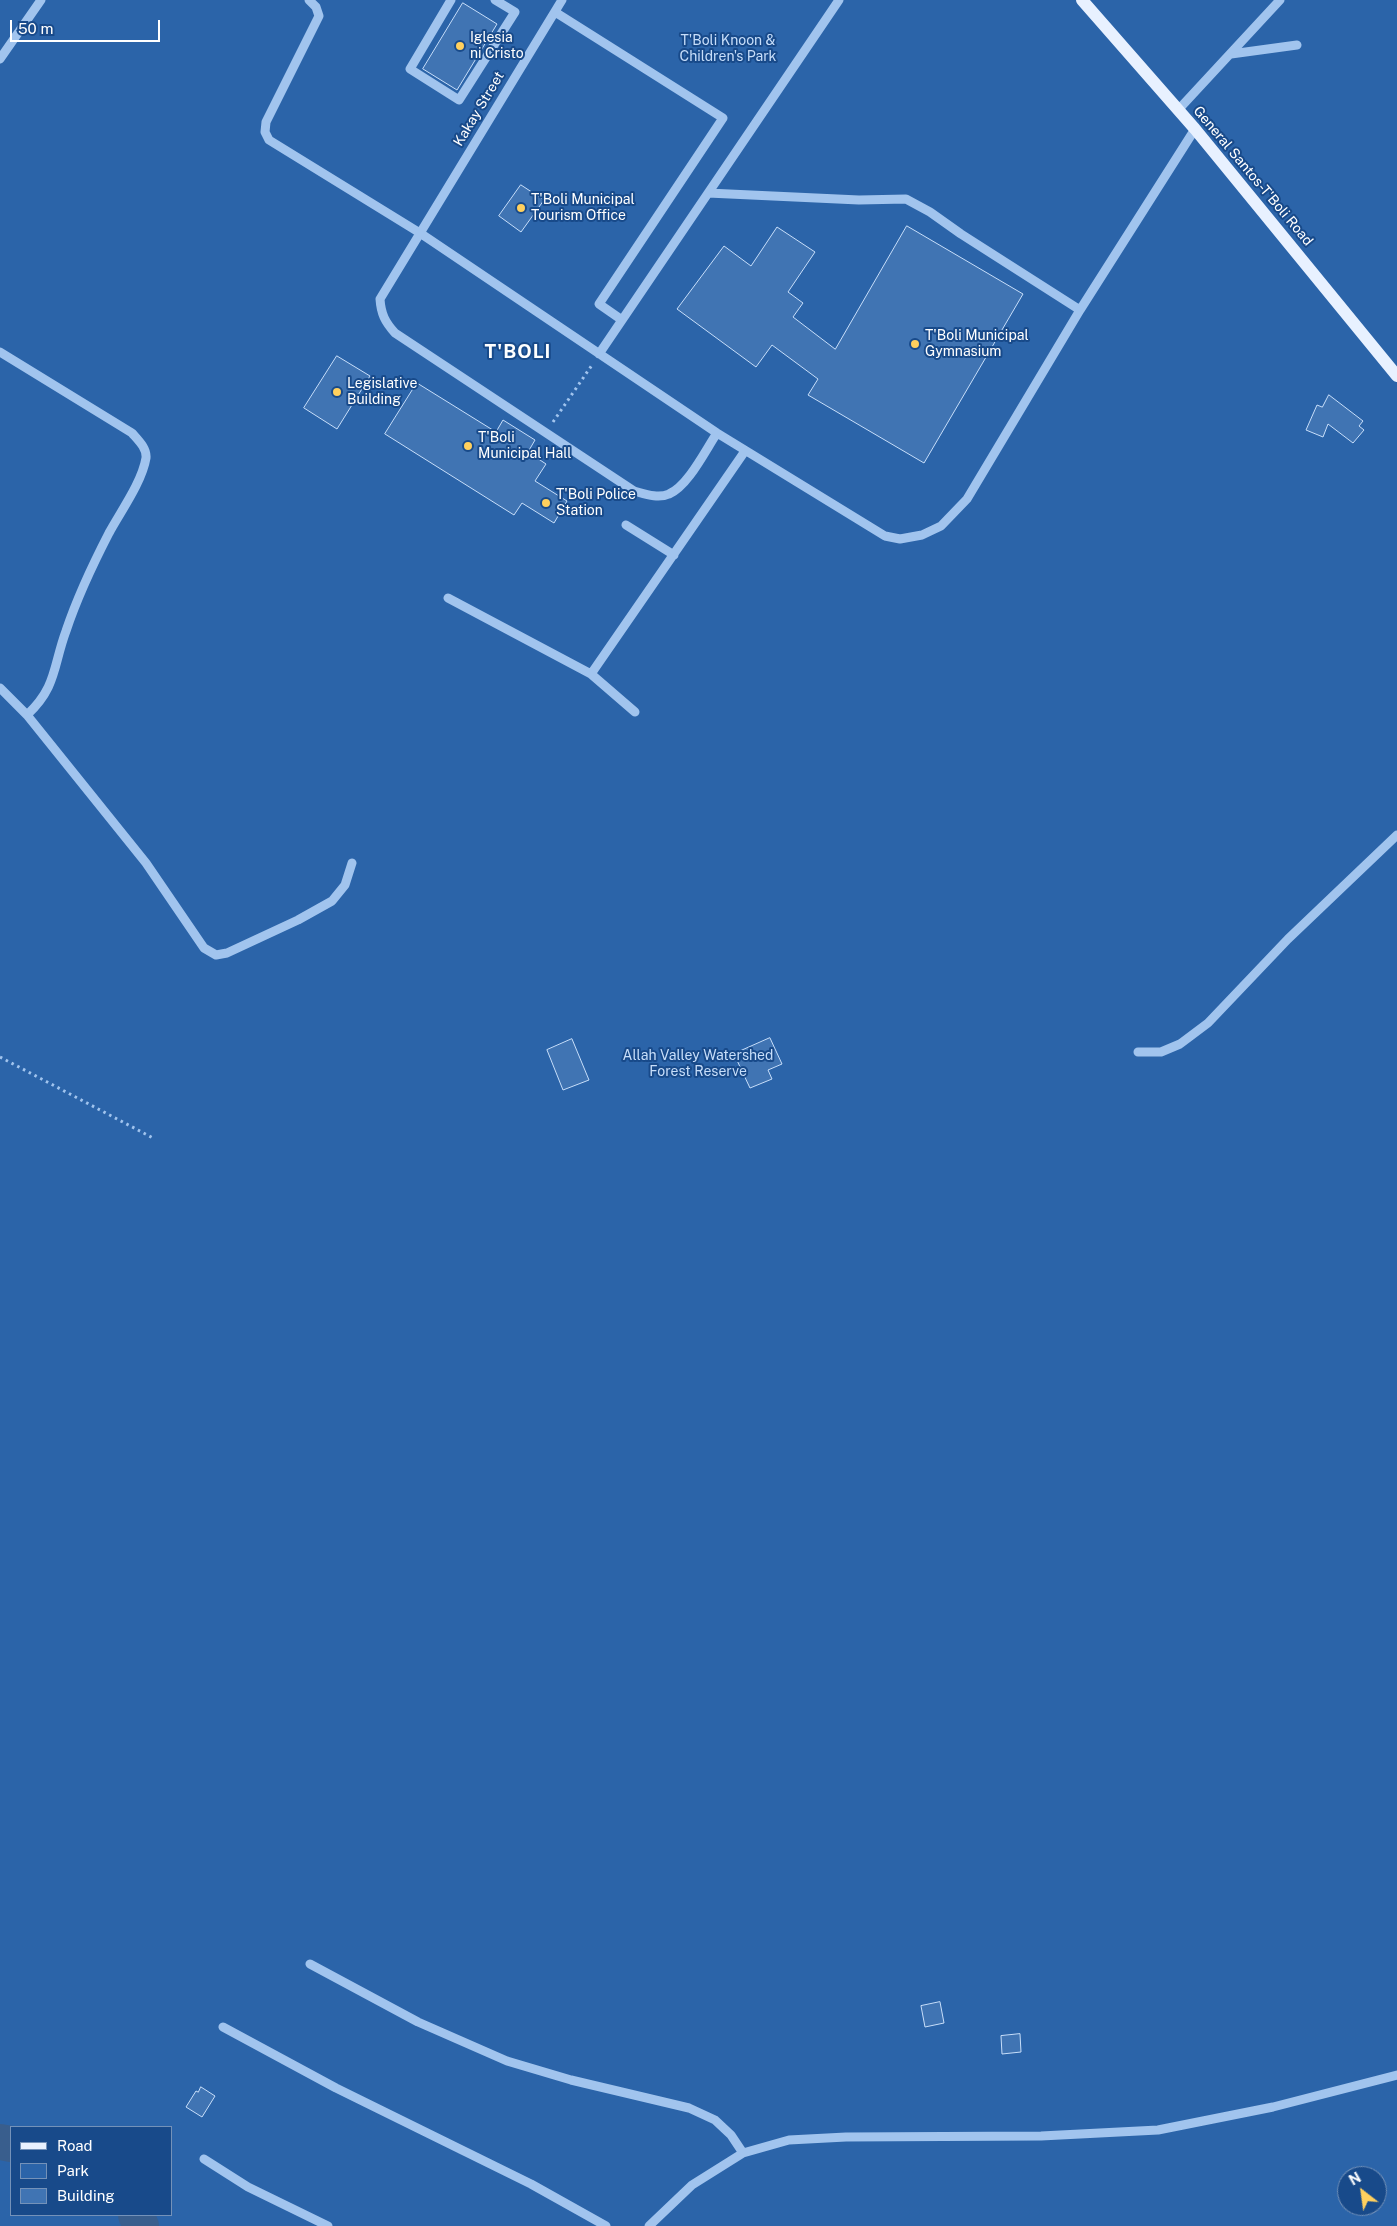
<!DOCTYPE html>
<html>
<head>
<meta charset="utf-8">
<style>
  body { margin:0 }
  #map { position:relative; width:1397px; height:2226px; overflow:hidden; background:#184a8a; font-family:"Public Sans",sans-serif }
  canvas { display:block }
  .legend { position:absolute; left:10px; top:2126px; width:162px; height:90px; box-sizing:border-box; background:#184a8a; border:1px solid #7492b9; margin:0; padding:6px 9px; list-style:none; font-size:15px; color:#fff }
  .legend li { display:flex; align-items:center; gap:10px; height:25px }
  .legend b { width:25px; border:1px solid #7492b9 }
  .north { position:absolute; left:1337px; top:2166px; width:50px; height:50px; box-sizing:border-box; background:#184a8a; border:1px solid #7492b9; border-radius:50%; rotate:330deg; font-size:14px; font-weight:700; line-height:20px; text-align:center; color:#fff }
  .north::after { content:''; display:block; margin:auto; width:18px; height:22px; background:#ffd05e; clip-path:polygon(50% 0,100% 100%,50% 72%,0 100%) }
  .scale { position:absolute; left:10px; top:20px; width:150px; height:22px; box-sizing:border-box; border:2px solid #fff; border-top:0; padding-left:6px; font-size:15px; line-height:18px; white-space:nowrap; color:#fff; -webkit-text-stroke:4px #184a8a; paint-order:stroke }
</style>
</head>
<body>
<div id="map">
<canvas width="1397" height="2226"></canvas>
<ul class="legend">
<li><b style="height:6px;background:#e8f1ff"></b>Road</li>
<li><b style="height:14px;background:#2b64a9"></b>Park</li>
<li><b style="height:14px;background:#4074b3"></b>Building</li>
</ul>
<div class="north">N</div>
<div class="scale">50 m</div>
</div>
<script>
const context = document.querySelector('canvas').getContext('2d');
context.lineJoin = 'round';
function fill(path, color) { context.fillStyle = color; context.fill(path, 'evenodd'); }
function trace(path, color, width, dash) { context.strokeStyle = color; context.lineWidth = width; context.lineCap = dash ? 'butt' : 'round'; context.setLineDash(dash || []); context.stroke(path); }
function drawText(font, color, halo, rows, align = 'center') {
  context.font = font + ' "Public Sans",sans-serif'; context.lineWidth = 4; context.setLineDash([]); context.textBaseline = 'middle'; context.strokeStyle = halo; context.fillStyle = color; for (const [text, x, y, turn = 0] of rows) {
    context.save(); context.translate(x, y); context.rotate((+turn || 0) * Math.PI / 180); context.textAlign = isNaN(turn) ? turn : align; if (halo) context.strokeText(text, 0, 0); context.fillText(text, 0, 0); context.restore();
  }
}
const green = new Path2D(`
  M 0,0 L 1397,0 L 1397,2226 L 0,2226 ZM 11,2127 L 171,2127 L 171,2215 L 11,2215 ZM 1347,2176 L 1377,2176 L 1377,2206 L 1347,2206 Z`);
const river = new Path2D(`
  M 0,2142 L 11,2144
  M 136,2215 L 141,2226`);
const building = new Path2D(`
  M 463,3 L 497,24 L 457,90 L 423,69 Z
  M 521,185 L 544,200 L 521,232 L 499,216 Z
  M 907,226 L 1023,294 L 924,463 L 808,395 L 818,379 L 772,345 L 756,367 L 677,309 L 724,246 L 751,266 L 777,227 L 815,252 L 788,292 L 803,303 L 793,317 L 835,349 Z
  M 337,356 L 370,376 L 337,429 L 304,408 Z
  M 417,383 L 496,432 L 503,420 L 535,440 L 528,452 L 546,464 L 535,481 L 567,501 L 554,523 L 522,503 L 514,515 L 385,434 Z
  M 1329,395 L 1363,421 L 1359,426 L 1364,430 L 1353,443 L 1328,424 L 1323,437 L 1306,430 L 1317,405 L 1322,407 Z
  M 770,1038 L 782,1064 L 768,1070 L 772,1079 L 750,1088 L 734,1054 Z
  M 572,1039 L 589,1080 L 563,1090 L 547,1050 Z
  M 940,2002 L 944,2023 L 925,2027 L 921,2006 Z
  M 1020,2034 L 1021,2052 L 1002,2054 L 1001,2036 Z
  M 201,2087 L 215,2096 L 202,2117 L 186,2107 L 196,2091 L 198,2092 Z`);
const path = new Path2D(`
  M 553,422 L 592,365
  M 0,1057 L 153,1138`);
const minor = new Path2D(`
  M 309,0 L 316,7 L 319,16 L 266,122 L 265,132 L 269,140 L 420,233 L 717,433 L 885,536 L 900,539 L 922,535 L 941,526 L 967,499 L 1080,310 L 1195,129
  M 451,0 L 410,69 L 459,100 L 515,12 L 495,0
  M 562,0 L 380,299 C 381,314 385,322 395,333 L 634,491 C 645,494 658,499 669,494 C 688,486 705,451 717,433
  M 555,12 L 723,118 L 599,304 L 622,320
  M 1231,54 L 1297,45
  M 0,59 L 41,0
  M 1179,109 L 1280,0
  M 708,193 L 859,200 L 906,199 L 930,212 L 961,234 L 1080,310
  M 0,352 L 132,433 C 138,440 147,448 146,458 C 142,482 121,511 109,533 C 93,564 77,598 66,631 C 53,666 57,687 27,715
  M 599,354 L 839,0
  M 626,525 L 674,555
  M 448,598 L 591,674 L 635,712
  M 591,674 L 745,451
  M 0,688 L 27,715 L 146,863 L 204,948 L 216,955 L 227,953 L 298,920 L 332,901 L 345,885 L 352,863
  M 1138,1052 L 1161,1052 L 1180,1044 L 1208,1023 L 1288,939 L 1397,835
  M 310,1964 L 418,2022 L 507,2061 L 571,2080 L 689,2108 L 715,2120 L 731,2135 L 743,2153
  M 223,2027 L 336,2088 L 531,2184 L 606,2226
  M 204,2159 L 248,2187 L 328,2226
  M 649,2226 L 692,2185 L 743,2153 L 789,2140 L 846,2137 L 1041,2136 L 1158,2130 L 1273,2107 L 1397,2075`);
const major = new Path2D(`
  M 1082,0 L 1195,129 L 1397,376`);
const markers = [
  [460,46,5,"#ffd05e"],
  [521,208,5,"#ffd05e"],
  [915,344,5,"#ffd05e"],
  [337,392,5,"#ffd05e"],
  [468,446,5,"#ffd05e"],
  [546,503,5,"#ffd05e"]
];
const poiNames = [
  ["Iglesia",470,38],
  ["ni Cristo",470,54],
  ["T'Boli Municipal",531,200],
  ["Tourism Office",531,216],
  ["T'Boli Municipal",925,336],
  ["Gymnasium",925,352],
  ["Legislative",347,384],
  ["Building",347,400],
  ["T'Boli",478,438],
  ["Municipal Hall",478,454],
  ["T'Boli Police",556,495],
  ["Station",556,511]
];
const parkNames = [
  ["T'Boli Knoon &",728,41],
  ["Children's Park",728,57],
  ["Allah Valley Watershed",698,1056],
  ["Forest Reserve",698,1072]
];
const streetNames = [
  ["Kakay Street",479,109,-59],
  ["General Santos-T'Boli Road",1253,176,50]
];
const districtNames = [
  ["T'BOLI",518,352]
];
fill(green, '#2b64a9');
trace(river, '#395e8d', 36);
fill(building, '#4074b3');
trace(building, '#c7defa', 1);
trace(path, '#a1c4ee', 3, [2.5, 4]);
trace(minor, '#a1c4ee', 9);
trace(major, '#e8f1ff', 12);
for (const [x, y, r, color] of markers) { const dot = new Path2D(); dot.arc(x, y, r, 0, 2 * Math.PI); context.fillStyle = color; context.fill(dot); trace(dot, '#184a8a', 2); }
drawText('14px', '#fff', '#184a8a', poiNames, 'left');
drawText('14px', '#c7defa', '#184a8a', parkNames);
drawText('14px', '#fff', '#184a8a', streetNames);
context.letterSpacing = '1px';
drawText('bold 19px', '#fff', '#184a8a', districtNames);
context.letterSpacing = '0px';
</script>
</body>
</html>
